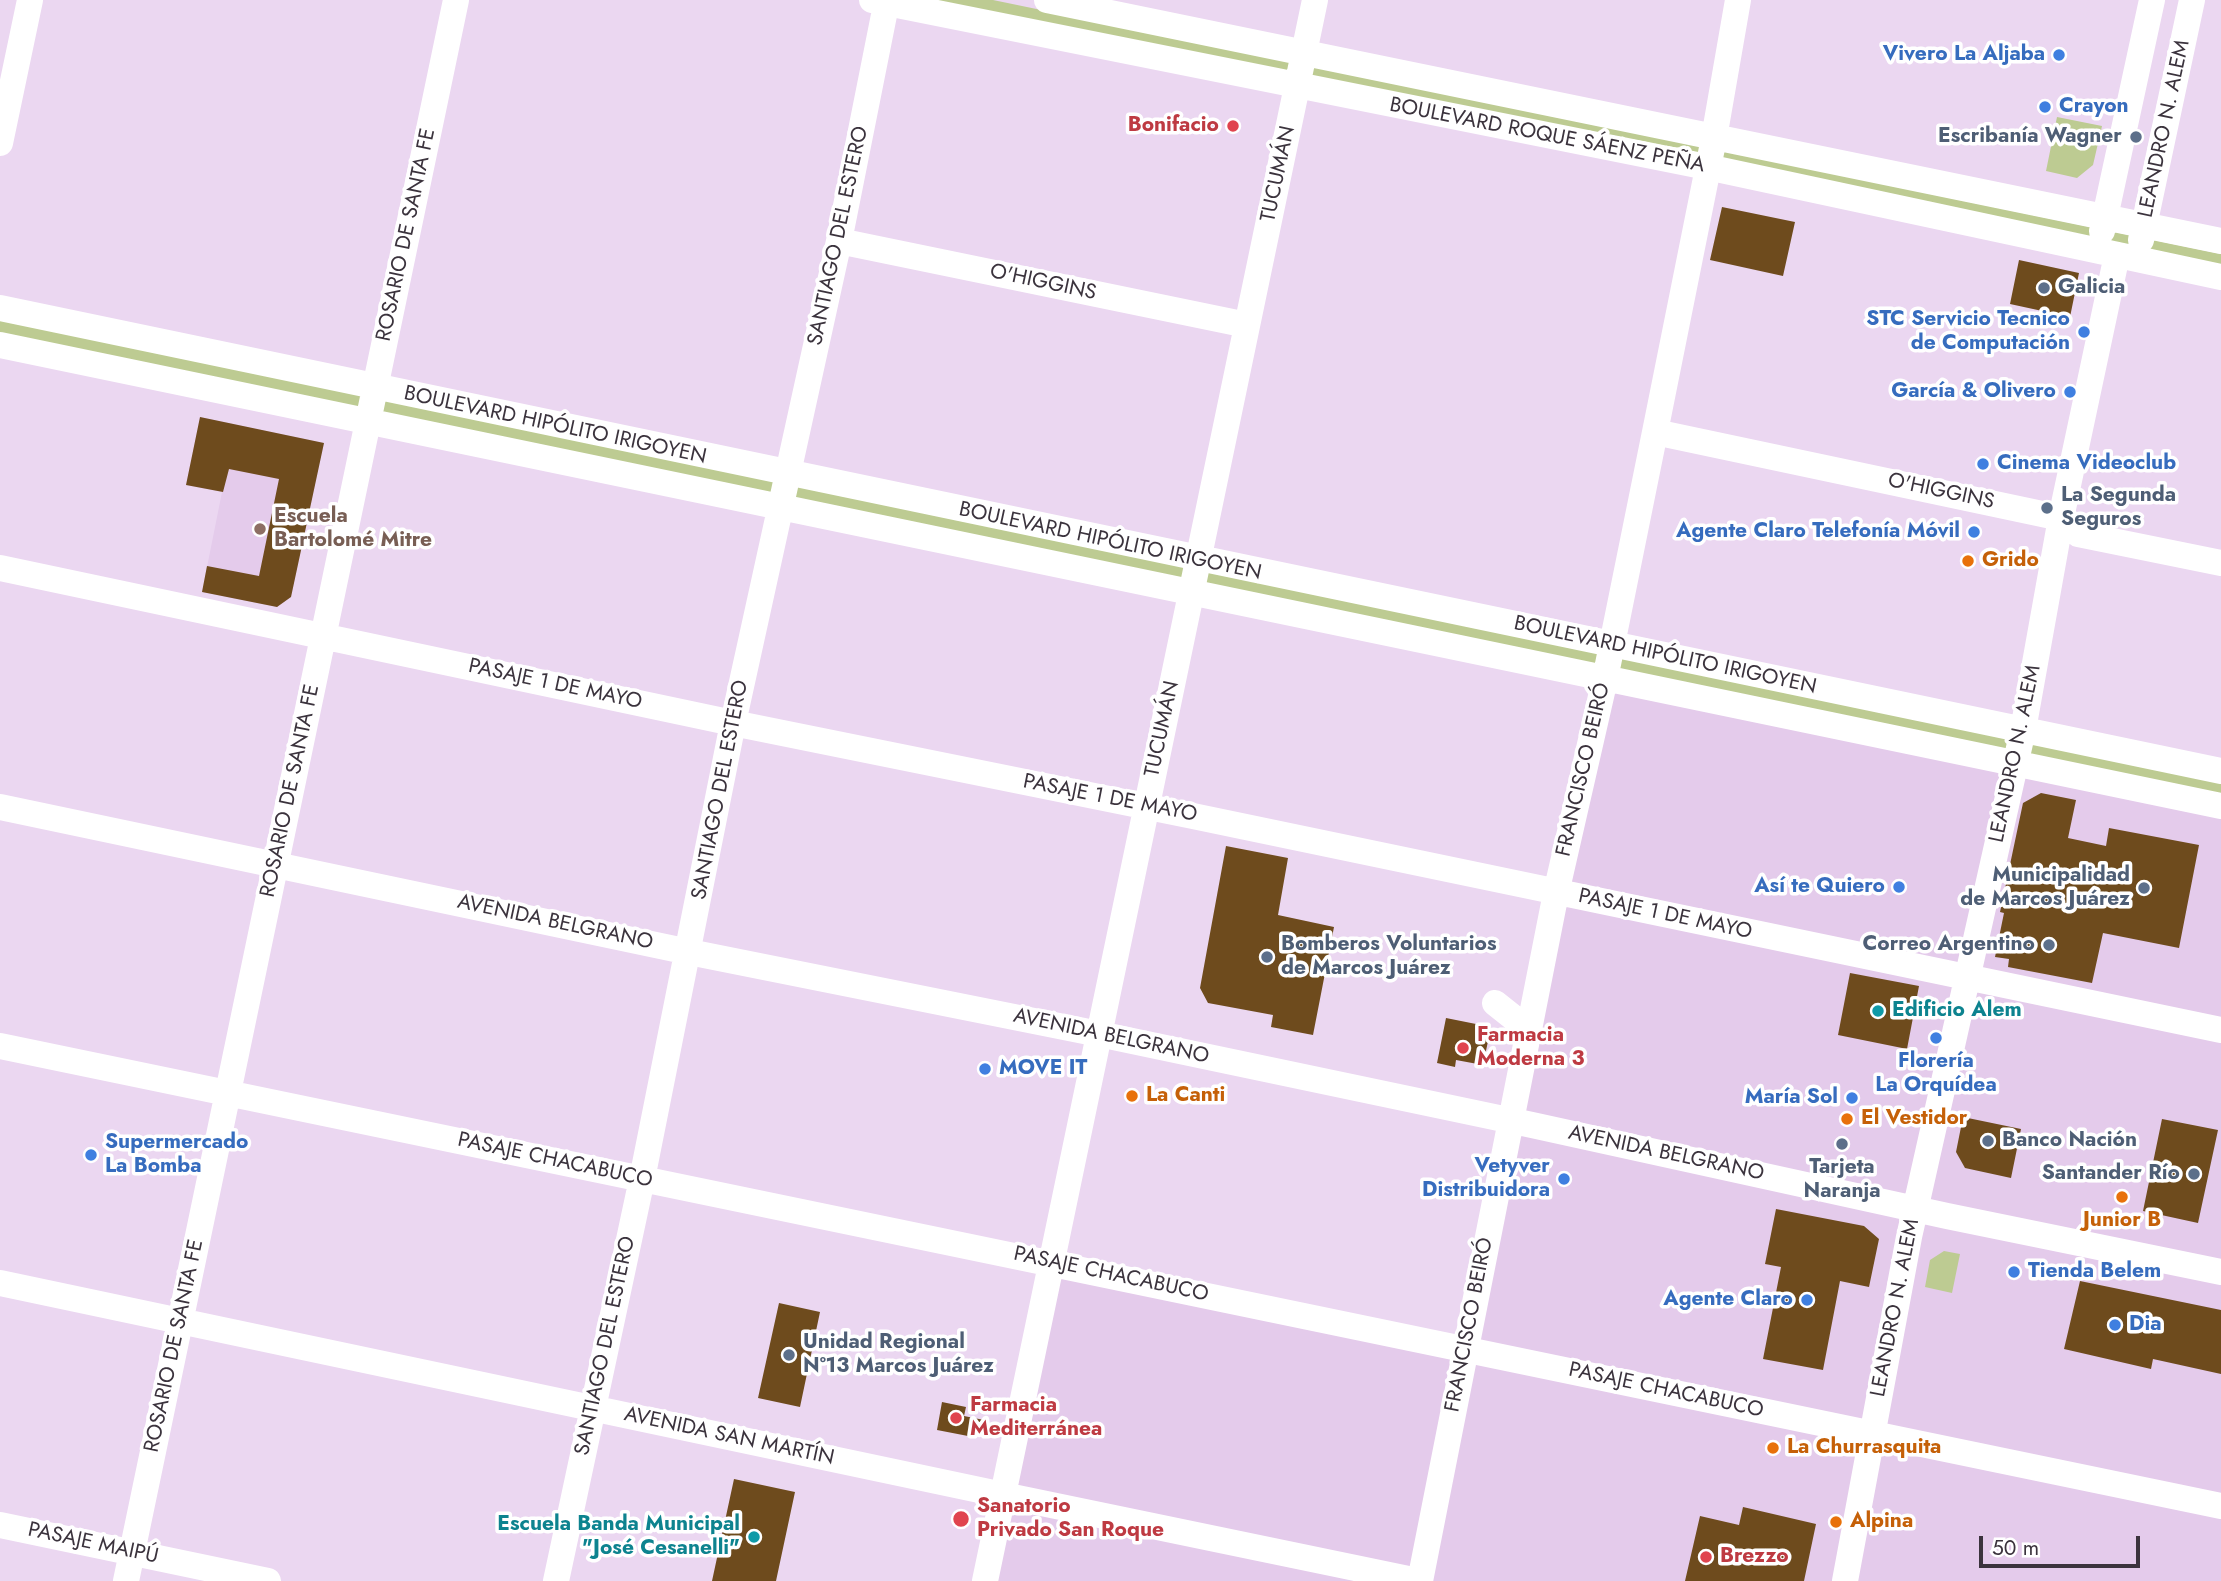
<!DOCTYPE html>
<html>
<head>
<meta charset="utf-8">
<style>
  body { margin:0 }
  #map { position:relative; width:2221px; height:1581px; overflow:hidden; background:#ebd7f1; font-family:Jost,sans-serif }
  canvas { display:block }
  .scale { position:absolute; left:1979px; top:1536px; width:161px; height:32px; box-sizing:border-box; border:4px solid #3b333d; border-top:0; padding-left:9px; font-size:21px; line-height:24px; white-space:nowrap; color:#3b333d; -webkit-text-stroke:5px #fff; paint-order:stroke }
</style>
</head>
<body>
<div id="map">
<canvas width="2221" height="1581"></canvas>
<div class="scale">50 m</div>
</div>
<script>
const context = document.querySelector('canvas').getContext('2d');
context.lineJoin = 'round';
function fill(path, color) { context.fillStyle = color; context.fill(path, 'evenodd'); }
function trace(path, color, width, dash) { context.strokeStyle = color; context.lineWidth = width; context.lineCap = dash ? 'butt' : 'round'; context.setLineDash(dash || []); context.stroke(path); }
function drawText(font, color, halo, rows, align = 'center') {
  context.font = font + ' Jost,sans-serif'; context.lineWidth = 7; context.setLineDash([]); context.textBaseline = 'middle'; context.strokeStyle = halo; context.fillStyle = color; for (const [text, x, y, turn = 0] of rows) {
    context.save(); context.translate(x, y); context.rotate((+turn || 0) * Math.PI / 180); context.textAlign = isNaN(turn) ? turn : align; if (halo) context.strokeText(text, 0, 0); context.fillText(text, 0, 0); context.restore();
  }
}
const built = new Path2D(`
  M 200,417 L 324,443 L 291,597 L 277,607 L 202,592 L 222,492 L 186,485 Z
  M 1605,679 L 2221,806 L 2221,1581 L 985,1581 L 1051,1262 L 1465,1348 Z`);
const green = new Path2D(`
  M 931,0 L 993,0 L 2221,254 L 2221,267 Z
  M 2057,117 L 2102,126 L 2093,165 L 2077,178 L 2046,171 Z
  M 0,308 L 2221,771 L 2221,806 L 0,345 Z
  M 1944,1251 L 1960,1254 L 1952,1293 L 1925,1287 L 1930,1260 Z`);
const building = new Path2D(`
  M 1722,207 L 1795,222 L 1783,276 L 1710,260 Z
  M 2019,260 L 2079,273 L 2070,317 L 2010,304 Z
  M 200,417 L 324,443 L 291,597 L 277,607 L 202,592 L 207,566 L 259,576 L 279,479 L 229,469 L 223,492 L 186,485 Z
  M 2041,793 L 2076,800 L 2068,838 L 2106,846 L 2109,828 L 2199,845 L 2179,948 L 2103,933 L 2092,983 L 2008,967 L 2009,959 L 1995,957 L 2004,913 L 2000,912 L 2023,803 Z
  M 1226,846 L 1288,858 L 1278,915 L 1334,927 L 1313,1035 L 1271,1027 L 1273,1015 L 1208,1003 L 1200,988 Z
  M 1850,973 L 1919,986 L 1907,1049 L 1838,1035 Z
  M 1446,1018 L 1491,1027 L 1483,1065 L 1456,1060 L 1455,1067 L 1437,1063 Z
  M 1963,1117 L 2021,1129 L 2011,1178 L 1965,1168 L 1956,1152 Z
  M 2162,1119 L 2218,1130 L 2198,1223 L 2143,1211 Z
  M 1776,1209 L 1864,1226 L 1879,1239 L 1869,1287 L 1840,1281 L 1823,1370 L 1763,1359 L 1781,1267 L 1765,1264 Z
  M 2080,1281 L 2221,1310 L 2221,1374 L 2153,1359 L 2151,1369 L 2064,1349 Z
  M 779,1303 L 820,1312 L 800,1407 L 758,1398 Z
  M 942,1402 L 966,1407 L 964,1416 L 989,1421 L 968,1436 L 937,1430 Z
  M 734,1479 L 795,1492 L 776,1581 L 712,1581 Z
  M 1743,1507 L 1816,1524 L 1804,1581 L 1685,1581 L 1700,1516 L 1739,1525 Z`);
const minor = new Path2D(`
  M 872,0 L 1707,167 L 2221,277
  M 1047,0 L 2221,241
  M 0,143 L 30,0
  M 2102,231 L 2152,0
  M 2141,240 L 2192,0
  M 839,241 L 1247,325
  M 0,308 C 740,466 1481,617 2221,771
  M 0,345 L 2221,806
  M 1655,432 L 2061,518 L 2078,534 L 2221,563
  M 0,568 L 733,723 L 1193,816 L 2221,1030
  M 0,807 L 689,952 L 1099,1034 L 1532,1125 L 1947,1216 L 2221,1272
  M 1495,1003 L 1529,1030
  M 0,1046 L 2221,1506
  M 0,1283 L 1003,1495 L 1418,1581
  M 0,1525 L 268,1581
  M 126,1581 L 456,0
  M 556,1581 L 642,1179 L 733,723 L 839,241 L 887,0
  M 985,1581 L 1315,0
  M 1420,1581 L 1556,893 L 1605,679 L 1655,432 L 1714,138 L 1738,0
  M 1845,1581 L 1909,1237 L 2023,730 L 2061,518 L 2117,255`);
const markers = [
  [2059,55,7,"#3f7fe0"],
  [2045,107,7,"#3f7fe0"],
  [1233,126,7,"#e0444e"],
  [2136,137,7,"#5c6f8a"],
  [2044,288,7,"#5c6f8a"],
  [2084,332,7,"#3f7fe0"],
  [2070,392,7,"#3f7fe0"],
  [1983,464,7,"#3f7fe0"],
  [2047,508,7,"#5c6f8a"],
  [260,529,7,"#8d6e63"],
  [1974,532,7,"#3f7fe0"],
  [1968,561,7,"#e8710a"],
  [1899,887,7,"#3f7fe0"],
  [2144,888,7,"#5c6f8a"],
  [2049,945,7,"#5c6f8a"],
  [1267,957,7,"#5c6f8a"],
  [1878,1011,7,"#0f9aa8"],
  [1936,1038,7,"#3f7fe0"],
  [1463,1048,7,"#e0444e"],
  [985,1069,7,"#3f7fe0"],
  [1132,1096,7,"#e8710a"],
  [1852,1098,7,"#3f7fe0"],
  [1847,1119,7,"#e8710a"],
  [1988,1141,7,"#5c6f8a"],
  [1842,1144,7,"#5c6f8a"],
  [91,1155,7,"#3f7fe0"],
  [2194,1174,7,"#5c6f8a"],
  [1564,1179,7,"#3f7fe0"],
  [2122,1197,7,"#e8710a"],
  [2014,1272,7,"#3f7fe0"],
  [1807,1300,7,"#3f7fe0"],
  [2115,1325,7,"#3f7fe0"],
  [789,1355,7,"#5c6f8a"],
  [956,1418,7,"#e0444e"],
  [1773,1448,7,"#e8710a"],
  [961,1519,9,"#e0444e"],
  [1836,1522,7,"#e8710a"],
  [754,1537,7,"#0f9aa8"],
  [1706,1557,7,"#e0444e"]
];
const shopNames = [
  ["Vivero La Aljaba",2045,55],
  ["Crayon",2059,107,"left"],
  ["STC Servicio Tecnico",2070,320],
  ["de Computación",2070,344],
  ["García & Olivero",2056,392],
  ["Cinema Videoclub",1997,464,"left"],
  ["Agente Claro Telefonía Móvil",1960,532],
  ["Así te Quiero",1885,887],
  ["Florería",1936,1062,"center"],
  ["La Orquídea",1936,1086,"center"],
  ["MOVE IT",999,1069,"left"],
  ["María Sol",1838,1098],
  ["Supermercado",105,1143,"left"],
  ["La Bomba",105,1167,"left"],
  ["Vetyver",1550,1167],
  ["Distribuidora",1550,1191],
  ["Tienda Belem",2028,1272,"left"],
  ["Agente Claro",1793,1300],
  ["Dia",2129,1325,"left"]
];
const healthNames = [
  ["Bonifacio",1219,126,"right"],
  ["Farmacia",1477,1036],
  ["Moderna 3",1477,1060],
  ["Farmacia",970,1406],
  ["Mediterránea",970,1430],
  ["Sanatorio",977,1507],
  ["Privado San Roque",977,1531],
  ["Brezzo",1720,1557]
];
const streetNames = [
  ["LEANDRO N. ALEM",2165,129,-78],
  ["BOULEVARD ROQUE SÁENZ PEÑA",1547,136,11],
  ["TUCUMÁN",1279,174,-78],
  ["ROSARIO DE SANTA FE",407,235,-78],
  ["SANTIAGO DEL ESTERO",839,236,-78],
  ["O'HIGGINS",1043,283,12],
  ["BOULEVARD HIPÓLITO IRIGOYEN",555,426,12],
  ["O'HIGGINS",1941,492,12],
  ["BOULEVARD HIPÓLITO IRIGOYEN",1110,542,12],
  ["BOULEVARD HIPÓLITO IRIGOYEN",1665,656,12],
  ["PASAJE 1 DE MAYO",555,685,12],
  ["TUCUMÁN",1163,729,-78],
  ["LEANDRO N. ALEM",2016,754,-78],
  ["FRANCISCO BEIRÓ",1584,770,-77],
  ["SANTIAGO DEL ESTERO",721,790,-79],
  ["ROSARIO DE SANTA FE",291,791,-78],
  ["PASAJE 1 DE MAYO",1110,799,11],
  ["PASAJE 1 DE MAYO",1665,915,12],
  ["AVENIDA BELGRANO",555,923,12],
  ["AVENIDA BELGRANO",1111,1037,12],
  ["AVENIDA BELGRANO",1666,1154,12],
  ["PASAJE CHACABUCO",555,1161,12],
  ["PASAJE CHACABUCO",1111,1275,12],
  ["LEANDRO N. ALEM",1896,1308,-79],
  ["FRANCISCO BEIRÓ",1470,1325,-79],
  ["ROSARIO DE SANTA FE",175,1346,-78],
  ["SANTIAGO DEL ESTERO",606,1346,-78],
  ["PASAJE CHACABUCO",1666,1391,12],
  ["AVENIDA SAN MARTÍN",729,1437,12],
  ["PASAJE MAIPÚ",93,1544,12]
];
const serviceNames = [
  ["Escribanía Wagner",2122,137,"right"],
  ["Galicia",2058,288],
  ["La Segunda",2061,496],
  ["Seguros",2061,520],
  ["Municipalidad",2130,876,"right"],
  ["de Marcos Juárez",2130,900,"right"],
  ["Bomberos Voluntarios",1281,945],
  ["de Marcos Juárez",1281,969],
  ["Correo Argentino",2035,945,"right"],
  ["Banco Nación",2002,1141],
  ["Tarjeta",1842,1168,"center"],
  ["Naranja",1842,1192,"center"],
  ["Santander Río",2180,1174,"right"],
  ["Unidad Regional",803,1343],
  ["Nº13 Marcos Juárez",803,1367]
];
const educationNames = [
  ["Escuela",274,517],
  ["Bartolomé Mitre",274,541]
];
const foodNames = [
  ["Grido",1982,561],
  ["La Canti",1146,1096],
  ["El Vestidor",1861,1119],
  ["Junior B",2122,1221,"center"],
  ["La Churrasquita",1787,1448],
  ["Alpina",1850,1522]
];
const cultureNames = [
  ["Edificio Alem",1892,1011],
  ["Escuela Banda Municipal",740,1525,"right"],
  ["\"José Cesanelli\"",740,1549,"right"]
];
fill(built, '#e4cbeb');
fill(green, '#bdcb92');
fill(building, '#6e4b1d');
trace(minor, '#fff', 26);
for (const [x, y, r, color] of markers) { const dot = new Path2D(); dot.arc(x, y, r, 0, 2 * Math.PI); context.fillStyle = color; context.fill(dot); trace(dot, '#fff', 2.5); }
drawText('bold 21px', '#366cbe', '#fff', shopNames, 'right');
drawText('bold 21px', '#be3a42', '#fff', healthNames, 'left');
drawText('21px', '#3b333d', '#fff', streetNames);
drawText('bold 21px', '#4e5e75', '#fff', serviceNames, 'left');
drawText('bold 21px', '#785e54', '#fff', educationNames, 'left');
drawText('bold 21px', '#c56008', '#fff', foodNames, 'left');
drawText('bold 21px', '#0d838f', '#fff', cultureNames, 'left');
</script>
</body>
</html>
